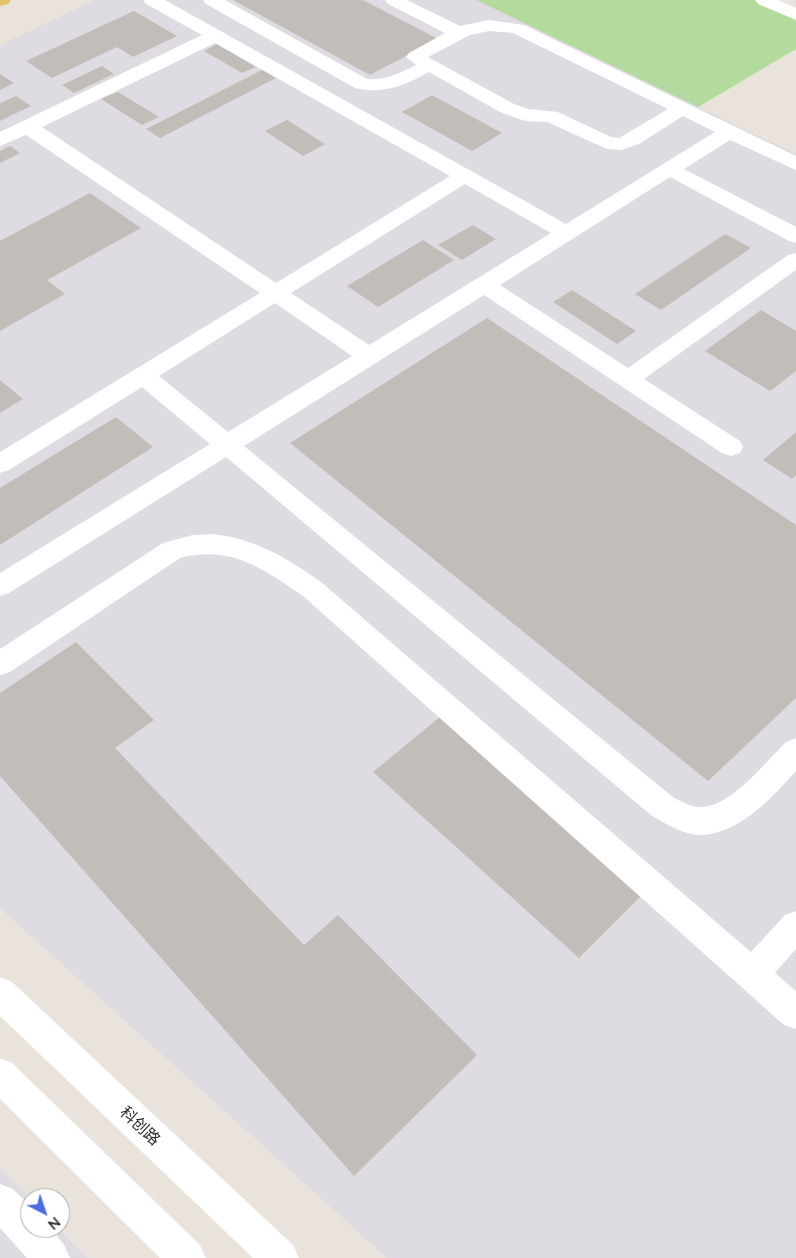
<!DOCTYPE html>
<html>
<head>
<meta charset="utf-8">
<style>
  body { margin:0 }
  #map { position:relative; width:796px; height:1258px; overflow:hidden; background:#eae3dc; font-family:Lato,sans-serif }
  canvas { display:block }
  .north { position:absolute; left:20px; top:1188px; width:50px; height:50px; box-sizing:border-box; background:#fff; border:1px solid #a9a9a9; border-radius:50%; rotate:139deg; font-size:14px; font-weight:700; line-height:20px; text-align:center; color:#292929 }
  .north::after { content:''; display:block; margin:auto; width:18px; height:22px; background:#4b6be7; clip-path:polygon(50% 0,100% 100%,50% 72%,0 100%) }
</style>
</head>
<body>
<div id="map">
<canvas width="796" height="1258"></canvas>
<div class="north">N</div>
</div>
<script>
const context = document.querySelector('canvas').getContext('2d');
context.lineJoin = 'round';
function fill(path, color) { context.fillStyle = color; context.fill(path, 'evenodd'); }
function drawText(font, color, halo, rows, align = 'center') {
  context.font = font + ' Lato,"Noto Sans SC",sans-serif'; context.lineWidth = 4.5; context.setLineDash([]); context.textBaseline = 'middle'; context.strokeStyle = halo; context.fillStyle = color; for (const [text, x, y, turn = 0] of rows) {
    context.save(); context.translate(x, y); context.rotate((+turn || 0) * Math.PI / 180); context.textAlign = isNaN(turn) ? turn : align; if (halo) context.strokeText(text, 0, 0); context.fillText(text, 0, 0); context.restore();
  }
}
const industrial = new Path2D(`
  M 95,0 L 476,0 L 796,154 L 796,1258 L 387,1258 L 0,908 L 0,45 Z
  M 0,1168 L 30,1199 L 30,1228 L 58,1228 L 87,1258 L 0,1258 Z`);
const green = new Path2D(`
  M 476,0 L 755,0 L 796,20 L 796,49 L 698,107 Z`);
const building = new Path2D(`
  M 233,0 L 363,0 L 438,39 L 370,75 Z
  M 134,11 L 177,36 L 133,57 L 117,47 L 52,78 L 26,61 Z
  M 217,44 L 256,67 L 242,73 L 204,51 Z
  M 102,66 L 114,74 L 74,93 L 62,85 Z
  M 262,70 L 276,78 L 160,138 L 146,129 Z
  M 0,74 L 14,83 L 0,90 Z
  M 118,92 L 159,117 L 142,125 L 101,99 Z
  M 432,95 L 502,133 L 472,151 L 402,112 Z
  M 16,96 L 31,106 L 0,121 L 0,103 Z
  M 287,120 L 325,144 L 303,156 L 265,131 Z
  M 10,146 L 20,153 L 0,163 L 0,151 Z
  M 90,193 L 141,228 L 47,280 L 65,294 L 0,331 L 0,241 Z
  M 473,225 L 496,239 L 462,260 L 438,245 Z
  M 725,234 L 751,248 L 661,310 L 635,294 Z
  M 423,240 L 454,260 L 378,307 L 347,286 Z
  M 572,290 L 636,331 L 617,344 L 553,302 Z
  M 761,310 L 796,331 L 796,371 L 770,391 L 705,351 Z
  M 487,318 L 796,525 L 796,698 L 708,781 L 290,443 Z
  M 0,380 L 23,399 L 0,413 Z
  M 116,417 L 153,447 L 0,545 L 0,488 Z
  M 796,432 L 796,475 L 792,479 L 763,460 Z
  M 76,642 L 154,720 L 115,748 L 304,945 L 338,915 L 477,1055 L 354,1176 L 0,776 L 0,693 Z
  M 441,716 L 647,890 L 579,958 L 373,772 Z`);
const minor = new Path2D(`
  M 143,0 L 165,0 L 566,224 L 715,132 L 683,116 L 639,144 L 621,150 L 607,149 L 547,122 L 525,121 L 500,112 L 429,72 C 406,85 382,95 355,88 L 206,4 L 203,0 L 225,0 L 367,79 C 385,81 400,73 416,65 L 406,57 L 409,53 L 445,33 L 388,4 L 385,0 L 407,0 L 460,26 L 489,20 L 524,25 L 796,156 L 796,170 L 730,140 L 684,169 L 796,227 L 796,243 L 789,241 L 670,177 L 500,285 L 628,368 L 788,255 L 796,253 L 796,270 L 644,379 L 740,441 L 743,447 L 740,453 L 731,456 L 722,453 L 484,295 L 244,446 L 674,798 C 683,802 692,808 703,807 C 732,805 766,762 786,742 L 796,738 L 796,771 C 772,797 741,833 702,835 C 685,836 667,824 652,816 L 226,457 L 9,593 L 0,596 L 0,573 L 210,444 L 142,387 L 9,470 L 0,473 L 0,452 L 260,293 L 26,135 L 0,146 L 0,132 L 202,35 L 146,4 ZM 489,31 L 513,33 L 668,109 L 619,138 L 611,137 L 558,112 L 528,109 L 514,104 L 428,57 L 470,35 ZM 215,43 L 450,176 L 276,283 L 42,127 ZM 465,184 L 551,233 L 369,345 L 291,293 ZM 275,303 L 352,356 L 228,432 L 159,376 Z
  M 755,0 L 778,0 L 796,8 L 796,20 L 758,4 Z
  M 212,534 C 254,538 287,558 321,582 L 751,952 L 785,915 L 796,911 L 796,949 L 775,973 L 796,991 L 796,1029 L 784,1025 L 303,596 C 262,568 231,545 180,558 L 10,672 L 0,675 L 0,649 L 163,543 L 193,535 Z
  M 0,977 L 12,982 L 293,1245 L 299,1258 L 253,1258 L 0,1016 Z
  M 0,1058 L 12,1063 L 200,1245 L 206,1258 L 160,1258 L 0,1099 Z
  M 0,1184 L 13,1189 L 30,1206 L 30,1228 L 51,1228 L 64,1245 L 70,1258 L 27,1258 L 0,1228 Z`);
const major = new Path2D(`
  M 0,0 L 11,0 L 8,4 L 0,6 Z`);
const nearStreetnames = [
  ["科创路",140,1126,43]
];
fill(industrial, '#dedce2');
fill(green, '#b3db9d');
fill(building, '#c2bdb8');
fill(minor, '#fff');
fill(major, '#e2c368');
drawText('16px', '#292929', '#fff', nearStreetnames);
</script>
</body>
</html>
